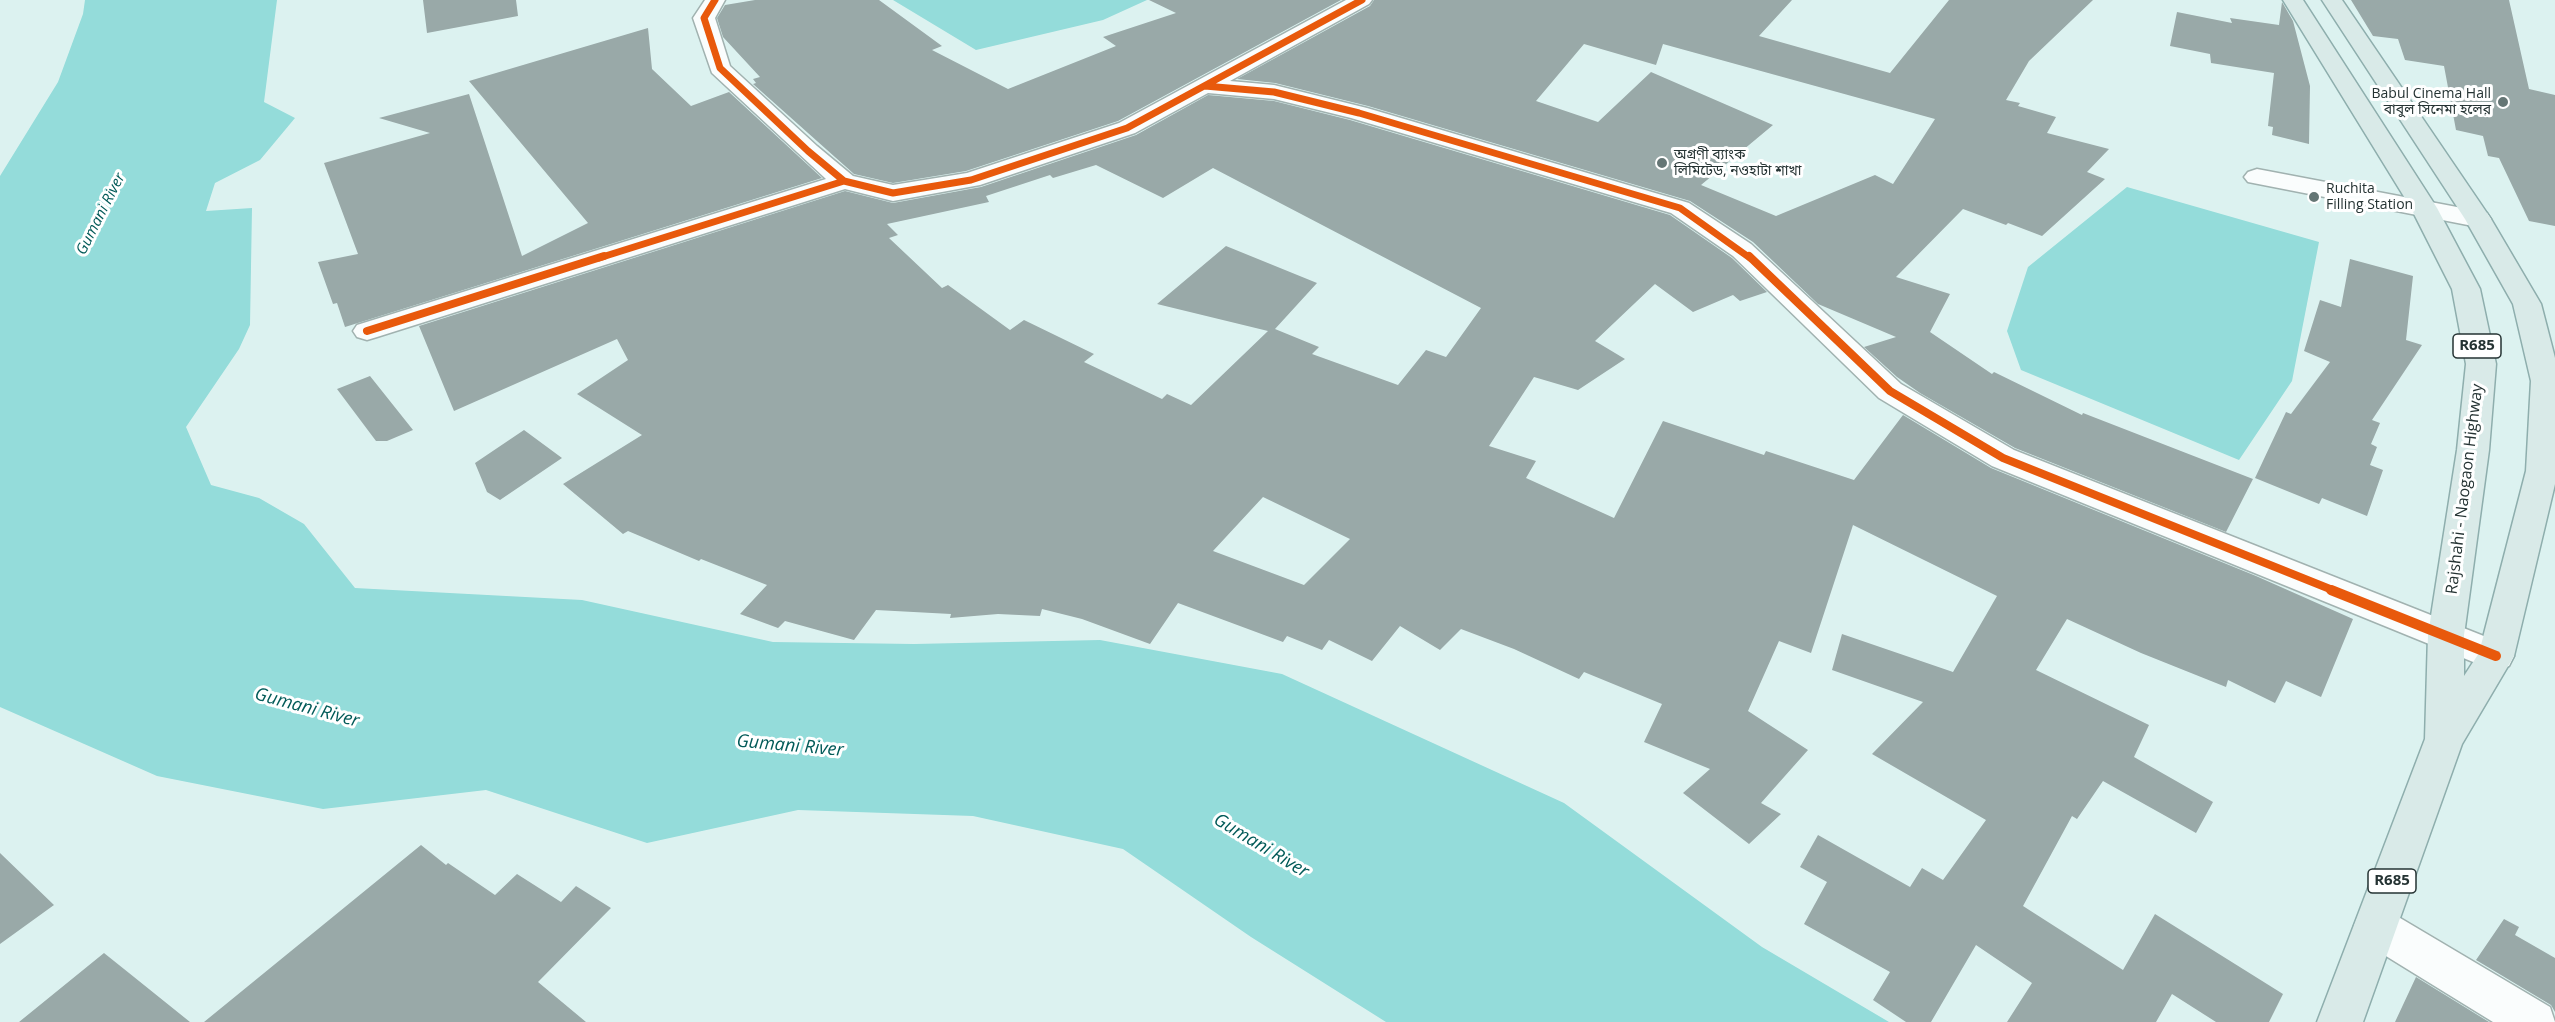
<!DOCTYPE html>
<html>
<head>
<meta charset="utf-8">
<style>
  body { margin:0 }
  canvas { display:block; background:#dcf2f0 }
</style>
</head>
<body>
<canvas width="2555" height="1022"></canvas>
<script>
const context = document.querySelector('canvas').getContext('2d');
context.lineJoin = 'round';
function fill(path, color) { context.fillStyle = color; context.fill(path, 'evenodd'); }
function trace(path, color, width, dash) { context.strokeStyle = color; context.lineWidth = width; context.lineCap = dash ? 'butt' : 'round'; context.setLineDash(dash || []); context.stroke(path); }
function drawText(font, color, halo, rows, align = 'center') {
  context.font = font + ' "Open Sans","Noto Sans Bengali",sans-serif'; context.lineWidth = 6; context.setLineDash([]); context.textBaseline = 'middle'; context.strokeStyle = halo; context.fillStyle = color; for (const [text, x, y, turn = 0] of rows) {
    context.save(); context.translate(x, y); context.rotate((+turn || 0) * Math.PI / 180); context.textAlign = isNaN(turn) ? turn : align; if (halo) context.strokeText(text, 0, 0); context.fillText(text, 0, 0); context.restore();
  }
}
const water = new Path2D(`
  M 85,0 L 277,0 L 264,102 L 295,118 L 260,160 L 215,183 L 206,211 L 252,208 L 250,325 L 239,349 L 186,427 L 211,485 L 259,498 L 304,524 L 355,588 L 582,600 L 773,642 L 914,644 L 1100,640 L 1282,674 L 1564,803 L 1762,947 L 1889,1022 L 1386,1022 L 1251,937 L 1123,849 L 973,816 L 798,810 L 647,843 L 486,790 L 323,809 L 157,776 L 0,707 L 0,176 L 58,82 L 83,14 Z
  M 893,0 L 1147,0 L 1103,20 L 976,50 Z
  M 2127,187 L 2319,242 L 2292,381 L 2239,460 L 2021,370 L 2007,331 L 2028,267 Z`);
const building = new Path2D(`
  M 423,0 L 516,0 L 518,16 L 427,33 Z
  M 755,0 L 879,0 L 942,46 L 932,50 L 1008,89 L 1116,46 L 1103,37 L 1176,13 L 1149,0 L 1341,0 L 1118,121 L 966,171 L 893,183 L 854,174 L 753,84 L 756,83 L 753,79 L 760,77 L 723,37 L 717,18 L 725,5 Z
  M 1374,0 L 1792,0 L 1759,36 L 1890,73 L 1949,0 L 2093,0 L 2029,61 L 2006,100 L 2020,103 L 2018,106 L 2056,117 L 2047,133 L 2109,149 L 2087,172 L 2105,179 L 2042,236 L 2008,223 L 2006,225 L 1963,209 L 1896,277 L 1950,294 L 1930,332 L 1992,374 L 1994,372 L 2082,415 L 2083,413 L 2253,479 L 2226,532 L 2015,448 L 1920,393 L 1897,377 L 1864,347 L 1896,337 L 1818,304 L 1753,242 L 1690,201 L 1368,106 L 1275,83 L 1237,79 L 1370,6 ZM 1584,44 L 1656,65 L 1663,44 L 1935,119 L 1893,184 L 1875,175 L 1776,216 L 1701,185 L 1773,125 L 1651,72 L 1598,122 L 1536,101 Z
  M 2351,0 L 2509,0 L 2529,89 L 2555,95 L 2555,226 L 2529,221 L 2499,158 L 2488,156 L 2483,136 L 2456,130 L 2444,66 L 2405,60 L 2398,39 L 2373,36 Z
  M 2282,2 L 2293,21 L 2310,86 L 2309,144 L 2272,135 L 2273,127 L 2268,126 L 2274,73 L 2211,63 L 2210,54 L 2170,46 L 2177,12 L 2232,23 L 2230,18 L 2279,25 Z
  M 648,28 L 652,69 L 691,106 L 729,92 L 822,178 L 345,327 L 337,303 L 333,304 L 318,262 L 358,254 L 324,163 L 430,133 L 379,118 L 469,94 L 522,256 L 588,223 L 469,81 Z
  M 1208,95 L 1274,101 L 1350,120 L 1670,215 L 1732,258 L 1767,292 L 1740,301 L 1733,295 L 1693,312 L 1655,284 L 1595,341 L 1625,359 L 1578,390 L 1534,377 L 1489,446 L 1536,461 L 1526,478 L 1614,518 L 1663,421 L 1764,455 L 1766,451 L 1854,480 L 1903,415 L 1991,468 L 2256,576 L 2353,619 L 2321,697 L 2286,681 L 2275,703 L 2228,680 L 2226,687 L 2141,653 L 2067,619 L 2036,670 L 2149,725 L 2134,757 L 2213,802 L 2196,833 L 2103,781 L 2077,819 L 2072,816 L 2023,906 L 2123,970 L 2155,914 L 2283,994 L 2269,1022 L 2216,1022 L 2172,994 L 2156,1022 L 2007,1022 L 2032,983 L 1976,945 L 1931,1022 L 1906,1022 L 1873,1000 L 1890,972 L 1804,924 L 1827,882 L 1800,867 L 1818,835 L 1910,887 L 1922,868 L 1943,880 L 1986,820 L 1872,754 L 1923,702 L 1832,670 L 1842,634 L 1953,672 L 1997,596 L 1853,525 L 1811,653 L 1779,641 L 1748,711 L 1808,750 L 1761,803 L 1781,814 L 1749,844 L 1683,793 L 1710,769 L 1644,742 L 1662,704 L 1584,672 L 1579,679 L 1514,649 L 1461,629 L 1440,650 L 1400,626 L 1372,661 L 1329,640 L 1322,650 L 1287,636 L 1283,642 L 1178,603 L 1150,644 L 1082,619 L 1042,609 L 1040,616 L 998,614 L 950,618 L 951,614 L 876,610 L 854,640 L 785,621 L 778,628 L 740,614 L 767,585 L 701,559 L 699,561 L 628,531 L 623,534 L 563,484 L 642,435 L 577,394 L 628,360 L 617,339 L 454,411 L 419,326 L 845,191 L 893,203 L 981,187 L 1136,135 ZM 1096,165 L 1163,198 L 1213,168 L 1481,308 L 1446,357 L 1426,350 L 1398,385 L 1312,354 L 1319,347 L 1275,329 L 1317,283 L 1226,246 L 1157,304 L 1268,331 L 1191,405 L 1167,394 L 1162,399 L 1084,362 L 1094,354 L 1024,320 L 1010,330 L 948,285 L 942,288 L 889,238 L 898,235 L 887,224 L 989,202 L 986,196 L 1050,175 L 1053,178 ZM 1263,497 L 1350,539 L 1304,585 L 1213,551 Z
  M 2350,259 L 2413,276 L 2406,340 L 2422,345 L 2372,420 L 2380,423 L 2371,444 L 2377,447 L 2370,465 L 2383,470 L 2367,516 L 2322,498 L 2319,504 L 2255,478 L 2286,412 L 2291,414 L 2330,362 L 2304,351 L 2320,300 L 2341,307 Z
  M 370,376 L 413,430 L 387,441 L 376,441 L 337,389 Z
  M 524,430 L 562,458 L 500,500 L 487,492 L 475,463 Z
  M 421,845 L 446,865 L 448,863 L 495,895 L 517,874 L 561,902 L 576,886 L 611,908 L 538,982 L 586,1022 L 204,1022 Z
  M 0,853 L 54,905 L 0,944 Z
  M 2504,919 L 2519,927 L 2515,935 L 2555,958 L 2555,1012 L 2551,1005 L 2476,960 Z
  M 104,953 L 134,977 L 190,1022 L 19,1022 Z
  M 2416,977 L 2489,1022 L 2395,1022 Z`);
const minor = new Path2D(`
  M 705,0 L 725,0 L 715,18 L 730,66 L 817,146 L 853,176 L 893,185 L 967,173 L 1119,123 L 1346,0 L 1372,0 L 1369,4 L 1230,81 L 1274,85 L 1367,108 L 1689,203 L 1751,244 L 1901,384 L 2014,450 L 2509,646 L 2514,656 L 2509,666 L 2496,670 L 2483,666 L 1992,466 L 1879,398 L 1733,256 L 1671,213 L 1351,118 L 1274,99 L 1208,93 L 1135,133 L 980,185 L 893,201 L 845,189 L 377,337 L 367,340 L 357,337 L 353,331 L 357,325 L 826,179 L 712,73 L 693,18 Z
  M 2257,169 L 2478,211 L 2487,213 L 2491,219 L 2487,225 L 2478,227 L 2248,182 L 2244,177 L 2248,172 Z
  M 2375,906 L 2390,912 L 2550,1007 L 2555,1022 L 2493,1022 L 2360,940 L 2354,926 L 2360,912 Z`);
const major = new Path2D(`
  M 2283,0 L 2303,0 L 2437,208 L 2480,289 L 2496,364 L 2489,450 L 2464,635 L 2464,676 L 2479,653 L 2526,471 L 2531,381 L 2513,304 L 2465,219 L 2322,0 L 2342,0 L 2491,219 L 2541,304 L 2555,358 L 2555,484 L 2514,656 L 2462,744 L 2363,1022 L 2317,1022 L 2425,739 L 2428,635 L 2457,450 L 2466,364 L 2452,289 L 2411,208 Z`);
const cyclewayFar2 = new Path2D(`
  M 715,0 L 704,18 L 720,68 L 808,151 L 844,181 L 893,193 L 971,180 L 1127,128 L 1362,0
  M 1205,86 L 1274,92 L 1359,113 L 1680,208 L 1750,258
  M 599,258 L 844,181`);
const cyclewayFar1 = new Path2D(`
  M 1749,256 L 1890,391 L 2003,458 L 2335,591
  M 367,331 L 604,256`);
const cycleway = new Path2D(`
  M 2331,590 L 2496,656`);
const markers = [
  [2503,102,6,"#657675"],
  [1662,163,6,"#657675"],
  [2314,197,6,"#657675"]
];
const farPoinames = [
  ["Babul Cinema Hall",2491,94,"right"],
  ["বাবুল সিনেমা হলের",2491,110,"right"],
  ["অগ্রণী ব্যাংক",1674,155],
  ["লিমিটেড, নওহাটা শাখা",1674,171],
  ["Ruchita",2326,189],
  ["Filling Station",2326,205]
];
const farWaternames = [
  ["Gumani River",101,214,-63]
];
const shields = [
  [2477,346,48],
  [2392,881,48]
];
const shieldNames = [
  ["R685",2477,346],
  ["R685",2392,881]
];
const streetNames = [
  ["Rajshahi - Naogaon Highway",2465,489,-83]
];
const waterNames = [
  ["Gumani River",307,708,15],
  ["Gumani River",790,746,5],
  ["Gumani River",1261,846,31]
];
fill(water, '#94dcda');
fill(building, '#99a9a8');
trace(minor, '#a1b2b0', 3);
trace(major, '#8eaead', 3);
fill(minor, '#fafdfd');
fill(major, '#d9eae8');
trace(cyclewayFar2, '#e8590c', 7);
trace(cyclewayFar1, '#e8590c', 8);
trace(cycleway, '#e8590c', 10);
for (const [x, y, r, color] of markers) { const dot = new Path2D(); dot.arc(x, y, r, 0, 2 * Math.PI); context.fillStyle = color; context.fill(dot); trace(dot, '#fff', 2); }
drawText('14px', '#253333', '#fff', farPoinames, 'left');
drawText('italic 15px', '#025a58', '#fff', farWaternames);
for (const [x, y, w] of shields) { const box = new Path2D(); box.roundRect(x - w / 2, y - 12, w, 24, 4.5); context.fillStyle = '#fff'; context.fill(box); trace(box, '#253333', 1.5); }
drawText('bold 15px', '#253333', null, shieldNames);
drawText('16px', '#253333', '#fff', streetNames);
drawText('italic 18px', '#025a58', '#fff', waterNames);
</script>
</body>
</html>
